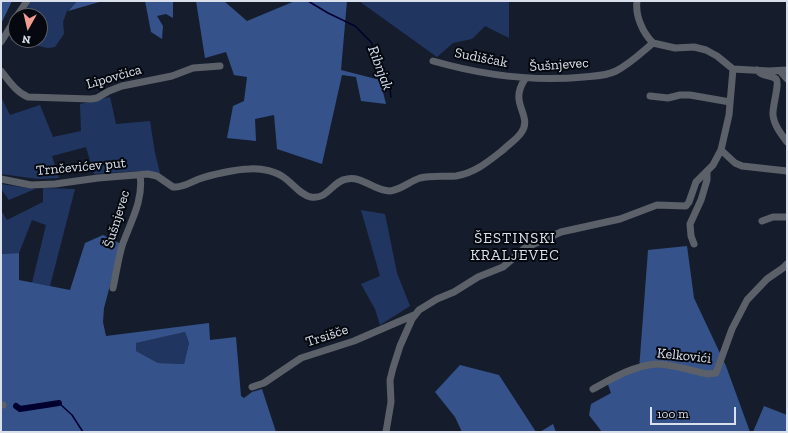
<!DOCTYPE html>
<html>
<head>
<meta charset="utf-8">
<style>
  body { margin:0 }
  #map { position:relative; width:788px; height:433px; overflow:hidden; background:#151d2d; font-family:"Zilla Slab",serif }
  canvas { display:block }
  .frame { position:absolute; inset:0; border:2px solid #dae0eb; pointer-events:none }
  .north { position:absolute; left:8px; top:8px; width:40px; height:40px; box-sizing:border-box; background:#05080e; border:1px solid #5a5e66; border-radius:50%; rotate:188deg; font-size:11px; font-weight:700; line-height:16px; text-align:center; color:#dae0eb }
  .north::after { content:''; display:block; margin:auto; width:14px; height:18px; background:#f59c92; clip-path:polygon(50% 0,100% 100%,50% 72%,0 100%) }
  .scale { position:absolute; left:650px; top:407px; width:86px; height:18px; box-sizing:border-box; border:2px solid #dae0eb; border-top:0; padding-left:5px; font-size:12px; line-height:14px; white-space:nowrap; color:#dae0eb; -webkit-text-stroke:3px #05080e; paint-order:stroke }
</style>
</head>
<body>
<div id="map">
<canvas width="788" height="433"></canvas>
<div class="frame"></div>
<div class="north">N</div>
<div class="scale">100 m</div>
</div>
<script>
const context = document.querySelector('canvas').getContext('2d');
context.lineJoin = 'round';
function fill(path, color) { context.fillStyle = color; context.fill(path, 'evenodd'); }
function trace(path, color, width, dash) { context.strokeStyle = color; context.lineWidth = width; context.lineCap = dash ? 'butt' : 'round'; context.setLineDash(dash || []); context.stroke(path); }
function drawText(font, color, halo, rows, align = 'center') {
  context.font = font + ' "Zilla Slab",serif'; context.lineWidth = 4; context.setLineDash([]); context.textBaseline = 'middle'; context.strokeStyle = halo; context.fillStyle = color; for (const [text, x, y, turn = 0] of rows) {
    context.save(); context.translate(x, y); context.rotate((+turn || 0) * Math.PI / 180); context.textAlign = isNaN(turn) ? turn : align; if (halo) context.strokeText(text, 0, 0); context.fillText(text, 0, 0); context.restore();
  }
}
const green = new Path2D(`
  M 31,1 L 77,1 L 67,11 L 63,22 L 64,34 L 55,47 L 48,48 L 10,40 L 16,29 L 16,40 L 40,40 L 40,16 L 23,16 Z
  M 359,1 L 509,1 L 509,38 L 485,26 L 472,39 L 453,43 L 437,57 Z
  M 1,97 L 10,115 L 40,105 L 53,137 L 81,131 L 80,104 L 110,97 L 116,124 L 150,121 L 155,153 L 160,173 L 140,171 L 94,174 L 86,147 L 52,156 L 59,178 L 38,179 L 1,174 Z
  M 1,184 L 35,189 L 9,200 L 1,189 Z
  M 43,188 L 75,189 L 50,286 L 32,283 L 46,225 L 32,220 L 19,253 L 1,254 L 1,210 L 7,220 L 43,202 Z
  M 361,210 L 385,214 L 397,273 L 410,306 L 380,325 L 375,309 L 361,284 L 380,276 Z
  M 185,332 L 189,343 L 184,364 L 158,363 L 136,351 L 135,343 Z`);
const forest = new Path2D(`
  M 1,1 L 12,1 L 1,24 Z
  M 77,1 L 103,1 L 68,11 Z
  M 145,1 L 173,1 L 173,18 L 166,14 L 157,16 L 163,26 L 162,39 L 151,32 Z
  M 196,1 L 224,1 L 247,21 L 295,1 L 347,1 L 341,70 L 380,80 L 386,104 L 361,101 L 356,77 L 342,75 L 322,164 L 277,149 L 274,115 L 255,119 L 256,141 L 227,138 L 233,106 L 244,101 L 247,77 L 234,75 L 226,52 L 205,58 Z
  M 103,235 L 121,244 L 104,308 L 103,322 L 106,336 L 209,323 L 210,340 L 236,337 L 241,396 L 244,398 L 252,392 L 262,389 L 276,432 L 1,432 L 1,254 L 19,253 L 19,280 L 70,290 L 85,243 ZM 185,332 L 189,343 L 184,364 L 158,363 L 136,351 L 136,343 Z
  M 687,246 L 694,298 L 726,366 L 750,432 L 602,432 L 589,415 L 591,404 L 611,393 L 607,382 L 639,370 L 648,250 Z
  M 460,365 L 499,375 L 536,432 L 462,432 L 455,417 L 435,392 Z
  M 764,406 L 787,415 L 787,432 L 753,432 Z
  M 553,424 L 556,432 L 540,432 Z`);
const stream = new Path2D(`
  M 308,1 L 328,13 L 355,26 L 371,42 L 389,82 L 391,97
  M 59,403 L 72,415 L 83,432`);
const canal = new Path2D(`
  M 16,406 L 20,409 L 59,403`);
const street = new Path2D(`
  M 17,16 L 27,1
  M 1,42 L 16,18
  M 433,61 C 482,75 532,82 584,77 C 594,76 606,76 616,71 C 630,64 641,53 653,43
  M 733,69 L 769,71 L 787,70
  M 757,70 C 763,78 770,74 776,79 C 780,83 772,107 773,115 C 774,125 781,134 787,142
  M 1,71 C 9,81 16,92 28,97 L 91,99 L 97,98 L 109,91 L 122,86 L 172,76 L 193,68 L 220,66
  M 780,71 L 787,79
  M 650,96 L 668,98 L 680,95 L 690,95 L 730,102
  M 721,150 L 735,163 L 742,166 L 787,171
  M 1,179 L 31,185 L 55,184 L 98,178 L 148,174 L 157,176 L 173,187 L 176,187 C 184,187 191,182 199,179 C 210,175 237,169 249,169 C 261,168 277,171 286,179 C 294,185 301,195 311,197 C 328,200 332,181 347,179 C 363,176 374,191 390,191 C 401,190 410,181 420,178 C 432,175 445,177 456,176 C 475,173 489,161 503,150 C 509,144 516,140 521,133 C 530,121 520,111 519,99 C 518,91 521,85 525,79
  M 762,221 L 773,217 L 787,217
  M 694,244 L 691,236 L 690,224 L 701,200 L 707,180 L 707,171
  M 113,288 C 116,274 118,260 122,246 C 130,223 144,200 140,175
  M 252,387 L 264,383 L 301,358 L 354,341 L 414,315
  M 593,389 C 613,378 633,366 656,364 C 672,364 692,371 708,374 L 716,373 L 732,329 L 747,300 L 767,279 L 783,268 L 787,264
  M 1,405 L 3,405
  M 386,432 L 391,402 L 390,380 L 393,368 L 400,346 L 412,319 L 419,310 L 437,299 L 454,292 L 478,277 L 503,267 L 525,248 L 561,232 L 620,219 L 657,205 L 686,206 L 689,202 L 696,182 L 713,165 L 721,150 L 729,115 L 733,69 L 717,56 L 706,50 L 694,47 L 675,48 L 653,43 C 643,33 635,16 637,1`);
const streetNames = [
  ["Sudiščak",481,58,11],
  ["Šušnjevec",559,65,-4],
  ["Lipovčica",114,77,-16],
  ["Trnčevićev put",81,167,-5],
  ["Šušnjevec",117,219,-73],
  ["Trsišče",327,336,-18],
  ["Kelkovići",684,356,6]
];
const waterNames = [
  ["Ribnjak",380,68,69]
];
const neighbourhoodNames = [
  ["ŠESTINSKI",515,239],
  ["KRALJEVEC",515,256]
];
fill(green, '#203661');
fill(forest, '#35528b');
trace(stream, '#00002f', 1.5);
trace(canal, '#00002f', 6);
trace(street, '#5c6069', 7);
drawText('14px', '#dae0eb', '#05080e', streetNames);
drawText('italic 15px', '#d4deef', '#05080e', waterNames);
context.letterSpacing = '1px';
drawText('15px', '#dae0eb', '#05080e', neighbourhoodNames);
context.letterSpacing = '0px';
</script>
</body>
</html>
